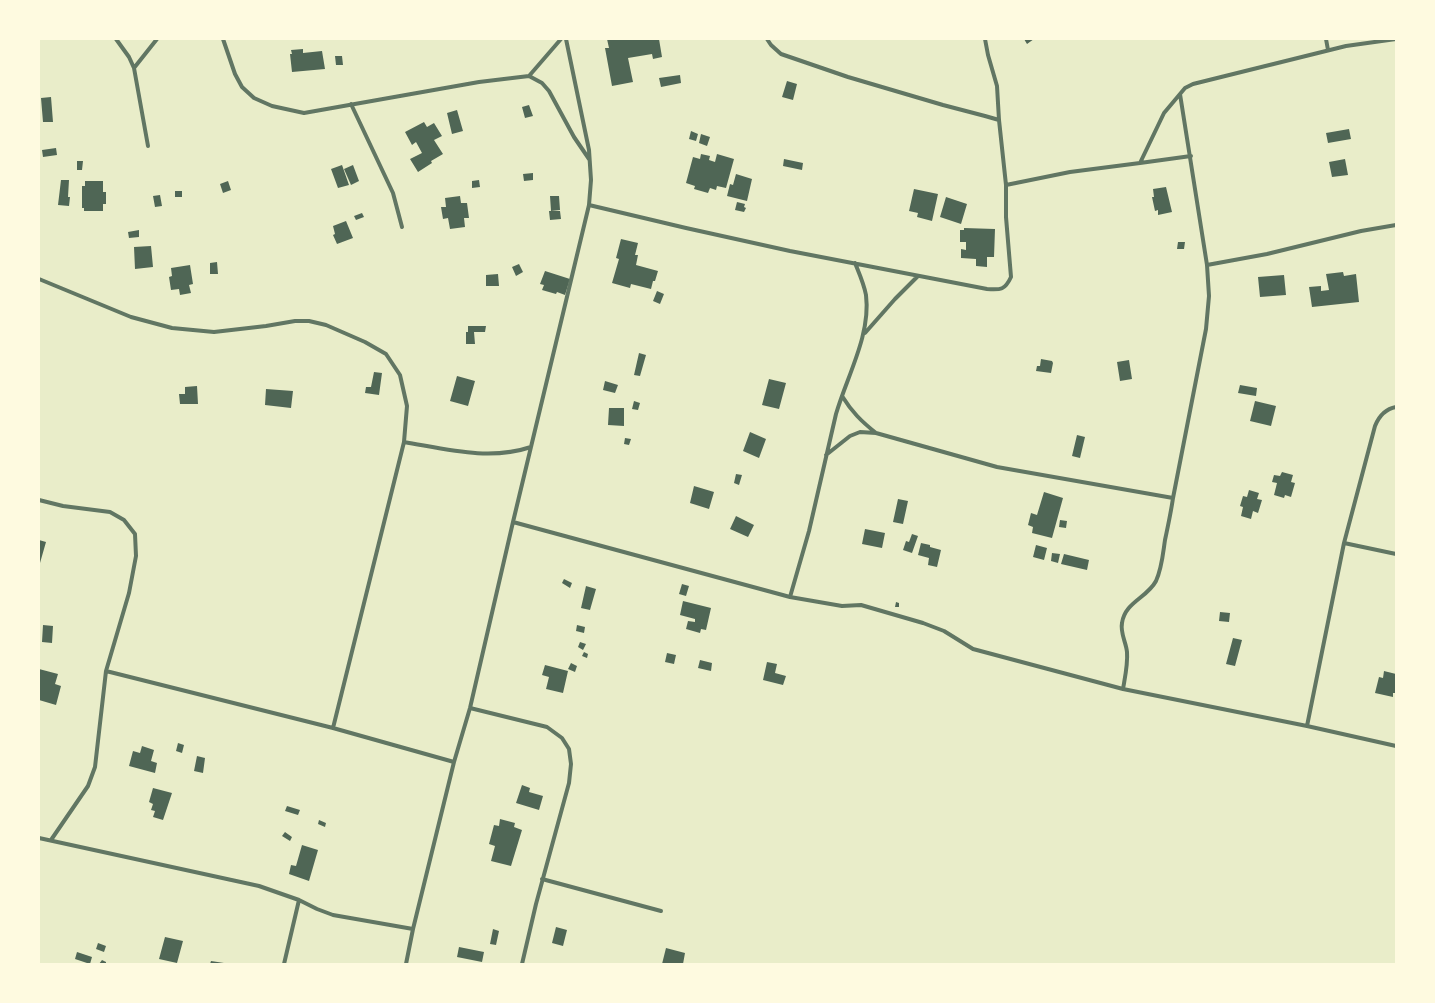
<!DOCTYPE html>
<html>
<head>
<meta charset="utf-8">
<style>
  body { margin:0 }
  #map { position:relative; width:1435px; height:1003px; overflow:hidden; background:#e9edc9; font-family:Raleway,sans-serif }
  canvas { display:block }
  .frame { position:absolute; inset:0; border:40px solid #fefae0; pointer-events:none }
</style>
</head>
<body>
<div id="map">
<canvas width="1435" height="1003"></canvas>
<div class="frame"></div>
</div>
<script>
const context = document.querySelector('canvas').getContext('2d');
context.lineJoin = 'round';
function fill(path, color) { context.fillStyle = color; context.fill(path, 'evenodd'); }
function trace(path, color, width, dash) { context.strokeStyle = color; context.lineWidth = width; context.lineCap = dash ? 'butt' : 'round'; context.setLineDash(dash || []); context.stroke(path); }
const building = new Path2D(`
  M 607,39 L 659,39 L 662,57 L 653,59 L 652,54 L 628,58 L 633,82 L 612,86 L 605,48 L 609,48 Z
  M 1024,39 L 1034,39 L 1027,44 Z
  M 303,49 L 303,53 L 322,51 L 325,69 L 292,72 L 290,54 L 292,54 L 291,50 Z
  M 335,56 L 342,56 L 343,65 L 336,65 Z
  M 680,75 L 681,83 L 661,87 L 659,78 Z
  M 787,81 L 797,84 L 793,100 L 782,97 Z
  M 51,97 L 53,122 L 43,122 L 41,98 Z
  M 529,105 L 533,116 L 525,118 L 522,107 Z
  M 457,110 L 463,131 L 452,134 L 447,113 Z
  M 424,122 L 427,127 L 434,123 L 442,136 L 434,140 L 443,154 L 431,161 L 432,163 L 418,172 L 410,159 L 422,153 L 416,142 L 412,145 L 405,132 Z
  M 1349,129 L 1351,139 L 1328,143 L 1326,133 Z
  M 691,131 L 698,134 L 696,141 L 689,139 Z
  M 701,134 L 710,137 L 707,146 L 699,143 Z
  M 56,148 L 57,155 L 43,157 L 42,150 Z
  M 701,154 L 710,156 L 709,160 L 715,162 L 717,154 L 734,159 L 726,188 L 717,186 L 716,190 L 710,188 L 708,193 L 694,189 L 695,186 L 686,183 L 693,157 L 700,159 Z
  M 784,159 L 803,163 L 802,170 L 783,166 Z
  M 1345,159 L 1348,175 L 1332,177 L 1329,162 Z
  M 77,161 L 83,161 L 82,170 L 77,170 Z
  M 342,165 L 349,185 L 338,188 L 331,169 Z
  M 353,165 L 359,181 L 351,185 L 344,169 Z
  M 533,173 L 533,180 L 524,181 L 523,174 Z
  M 736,174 L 752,179 L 747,201 L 727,196 L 730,184 L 733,185 Z
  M 61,180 L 69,180 L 68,197 L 70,197 L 69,206 L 58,205 Z
  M 479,180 L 480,187 L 472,188 L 472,181 Z
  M 85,181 L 103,181 L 103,192 L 106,192 L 106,204 L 103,204 L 103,211 L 84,211 L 84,208 L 82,208 L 82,186 L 85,186 Z
  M 228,181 L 231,190 L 223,193 L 220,184 Z
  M 1166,187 L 1172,212 L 1158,215 L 1158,210 L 1155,211 L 1152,197 L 1154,197 L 1153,189 Z
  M 914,189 L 938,194 L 932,221 L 917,217 L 918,213 L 909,211 Z
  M 175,191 L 182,191 L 182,197 L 175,197 Z
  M 160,195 L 162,206 L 155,207 L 153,196 Z
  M 460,196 L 461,203 L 467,203 L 469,218 L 464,218 L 465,227 L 450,229 L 448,218 L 443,219 L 441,207 L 446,207 L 445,198 Z
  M 550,196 L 559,196 L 560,210 L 551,211 Z
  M 946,197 L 967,204 L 961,224 L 940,217 Z
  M 737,202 L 745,204 L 744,207 L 746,208 L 744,212 L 735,210 Z
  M 549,211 L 560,211 L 561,219 L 550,220 Z
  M 362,213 L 364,217 L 356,220 L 354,216 Z
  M 346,221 L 353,238 L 337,244 L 333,235 L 335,234 L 333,226 Z
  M 964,228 L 995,229 L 994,257 L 987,257 L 987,267 L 976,266 L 976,259 L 961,258 L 961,249 L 966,250 L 966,242 L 960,242 L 960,230 L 964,230 Z
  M 139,230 L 139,237 L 129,238 L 128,232 Z
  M 621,239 L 638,243 L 635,255 L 638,255 L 636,265 L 658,271 L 655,281 L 653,281 L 651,289 L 631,284 L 630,288 L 612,283 L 619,259 L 616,258 Z
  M 1178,242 L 1185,242 L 1184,249 L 1177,249 Z
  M 151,246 L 153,267 L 135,269 L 134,247 Z
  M 217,262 L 218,274 L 210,274 L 210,263 Z
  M 519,264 L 523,272 L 516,276 L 512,267 Z
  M 190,265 L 193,284 L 189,285 L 191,293 L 180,295 L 179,289 L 171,290 L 169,277 L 172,276 L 171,268 Z
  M 545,271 L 570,279 L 565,295 L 557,292 L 556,294 L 542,290 L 544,285 L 540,284 Z
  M 1343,272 L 1344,276 L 1356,274 L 1359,302 L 1312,307 L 1309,287 L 1321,286 L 1321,291 L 1329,290 L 1326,274 Z
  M 498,274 L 499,286 L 486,286 L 486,275 Z
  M 1284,275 L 1286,295 L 1260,297 L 1258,277 Z
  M 657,291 L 664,294 L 660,304 L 653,301 Z
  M 468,326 L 486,326 L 485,332 L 474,332 L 475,344 L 466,344 L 466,332 L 468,332 Z
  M 639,353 L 646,355 L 640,376 L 634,375 Z
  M 1041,359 L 1052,361 L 1053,363 L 1051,373 L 1036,371 L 1037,366 L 1040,366 Z
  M 1129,360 L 1132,379 L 1120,381 L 1117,362 Z
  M 374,372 L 382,373 L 379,395 L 365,393 L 366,387 L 371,387 Z
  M 457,376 L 475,381 L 468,406 L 450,401 Z
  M 769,379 L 786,383 L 779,409 L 762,405 Z
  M 605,381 L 618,385 L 615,393 L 603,390 Z
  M 1240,385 L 1257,388 L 1256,396 L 1238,393 Z
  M 197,386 L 198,404 L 180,404 L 179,394 L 185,394 L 185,387 Z
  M 266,389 L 293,391 L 291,408 L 265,405 Z
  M 634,401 L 640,403 L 638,410 L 632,409 Z
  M 1255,401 L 1276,406 L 1271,426 L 1250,421 Z
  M 609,408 L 624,408 L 624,426 L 608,425 Z
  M 750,432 L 766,439 L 759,458 L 743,451 Z
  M 1077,435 L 1085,437 L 1080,458 L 1072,456 Z
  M 625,438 L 631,439 L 629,445 L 624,444 Z
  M 1282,472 L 1293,475 L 1291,482 L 1295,483 L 1291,497 L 1285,495 L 1284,498 L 1274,495 L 1277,483 L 1272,482 L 1274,475 L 1280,476 Z
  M 736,474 L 742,475 L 739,485 L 734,483 Z
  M 694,486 L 714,492 L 709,509 L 690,503 Z
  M 1249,490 L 1259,493 L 1257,499 L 1262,500 L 1258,513 L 1253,511 L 1251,519 L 1241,516 L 1243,507 L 1240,506 L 1243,496 L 1247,497 Z
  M 1044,492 L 1063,498 L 1052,538 L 1032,533 L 1033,527 L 1028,525 L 1031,513 L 1037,515 Z
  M 898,499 L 908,501 L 903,524 L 893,522 Z
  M 736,516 L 754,525 L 748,537 L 730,529 Z
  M 1060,520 L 1067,521 L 1066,528 L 1059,527 Z
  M 865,529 L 885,533 L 882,548 L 862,544 Z
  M 912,534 L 918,536 L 912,553 L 903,550 L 906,541 L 909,542 Z
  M 39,540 L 46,542 L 40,563 L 39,563 Z
  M 921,543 L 930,545 L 930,547 L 941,550 L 937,567 L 928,565 L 929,558 L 918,555 Z
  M 1036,545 L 1047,548 L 1044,560 L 1033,557 Z
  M 1052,553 L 1060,554 L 1058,563 L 1051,561 Z
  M 1064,554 L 1089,560 L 1087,570 L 1061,564 Z
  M 564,579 L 572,583 L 570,588 L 562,583 Z
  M 682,584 L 689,586 L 686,596 L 679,594 Z
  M 586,586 L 596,589 L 590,610 L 581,608 Z
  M 683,601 L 711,608 L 706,630 L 701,629 L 700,633 L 686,629 L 688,621 L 695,622 L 695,619 L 680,615 Z
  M 896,602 L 899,603 L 899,607 L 895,607 Z
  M 1220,612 L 1230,613 L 1229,622 L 1219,621 Z
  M 43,625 L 53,626 L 52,643 L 42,642 Z
  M 577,625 L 585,627 L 584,633 L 576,631 Z
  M 1233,638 L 1242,640 L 1235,666 L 1226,664 Z
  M 580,642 L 586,644 L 583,650 L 578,647 Z
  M 584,652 L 588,654 L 587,658 L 582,656 Z
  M 667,653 L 676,655 L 674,664 L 665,662 Z
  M 700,660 L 712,663 L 711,671 L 698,668 Z
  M 767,662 L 777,664 L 775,673 L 786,676 L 783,685 L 763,680 Z
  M 571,663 L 577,666 L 575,672 L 568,669 Z
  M 545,665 L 568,671 L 563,693 L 546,689 L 549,677 L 542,675 Z
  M 39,669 L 58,674 L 55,684 L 61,686 L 56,705 L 39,700 Z
  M 1384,671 L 1396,674 L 1396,693 L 1393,693 L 1393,697 L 1375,693 L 1379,677 L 1383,678 Z
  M 178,743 L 184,745 L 182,753 L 176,751 Z
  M 142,746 L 154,750 L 151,761 L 157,763 L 155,773 L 129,766 L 133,751 L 140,753 Z
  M 197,756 L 205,758 L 203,773 L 194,771 Z
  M 522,785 L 530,788 L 529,792 L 543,796 L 539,810 L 516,803 Z
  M 153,788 L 172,793 L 163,820 L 153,817 L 155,811 L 151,810 L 153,804 L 149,802 Z
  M 287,806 L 300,810 L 298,815 L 285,811 Z
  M 500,819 L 515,823 L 514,827 L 522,830 L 511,866 L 491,861 L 495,846 L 489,844 L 494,825 L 499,826 Z
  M 319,820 L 326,823 L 325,827 L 318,824 Z
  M 285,832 L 292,837 L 290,841 L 282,836 Z
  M 302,845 L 318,850 L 309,881 L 289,874 L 291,865 L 296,866 Z
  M 556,927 L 567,930 L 563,946 L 552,943 Z
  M 493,929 L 499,931 L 496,945 L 490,944 Z
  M 165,937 L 183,941 L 177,963 L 159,959 Z
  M 98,943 L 106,946 L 104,952 L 96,949 Z
  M 459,947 L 484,952 L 482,962 L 457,957 Z
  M 666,948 L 685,953 L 683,964 L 662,964 Z
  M 77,952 L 92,957 L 90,964 L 75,959 Z
  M 102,960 L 106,962 L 106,964 L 99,964 Z
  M 211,961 L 224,963 L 224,964 L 210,964 Z`);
const minor = new Path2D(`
  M 116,39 L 129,57 L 134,68 L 148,146
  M 223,39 L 235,74 L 242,87 L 254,98 L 272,106 L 304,113 L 479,82 L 529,76 L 542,83 L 549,91 L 574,137 L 589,159
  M 767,39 L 771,45 L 781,54 L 848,77 L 943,105 L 985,116 L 999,120
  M 985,39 L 988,55 L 997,86 L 999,120 L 1006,185
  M 1326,39 L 1328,50
  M 134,68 L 157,39
  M 529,76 L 561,39
  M 351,104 L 393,193 L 402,227
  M 1140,163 L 1191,156
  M 589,205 L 686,228 L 790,251 L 987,289 C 1001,290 1005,290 1011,277 L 1006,217 L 1006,185 L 1070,172 L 1140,163 L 1164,113 L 1180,94
  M 1207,265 L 1267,254 L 1361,231 L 1396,225
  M 39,279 L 131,317 L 172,328 L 214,332 L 266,326 L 295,321 L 309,321 L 326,325 L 365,342 L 386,354 L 400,375 L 407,406 L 404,442 L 333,728
  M 865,333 L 895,299 L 918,276
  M 842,396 C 852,412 861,421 876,433 L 997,467 L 1173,498 L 1206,329 L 1209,296 L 1207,265 L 1180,94 L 1185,88 L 1193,84 L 1346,46 L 1396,39
  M 404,442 C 446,449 489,461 531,447
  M 826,455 L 850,436 L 860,432 L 876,433
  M 39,500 L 63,506 L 110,512 L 124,520 L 135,534 L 136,556 L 129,593 L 106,671 L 95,767 L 88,786 L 51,840
  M 513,522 L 790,597 L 842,606 L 861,605 L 923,623 L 944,631 L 973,649 L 1123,689 L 1307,726 L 1396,746
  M 1344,543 L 1396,554
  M 790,597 L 809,531 L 836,414 C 847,376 871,335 866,295 C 864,284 859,273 855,263
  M 106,671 L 333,728 L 454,762
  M 1123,689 C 1125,677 1128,664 1127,652 C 1126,642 1120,633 1122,623 C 1125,602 1147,598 1156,581 C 1162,568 1163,553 1165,540 C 1168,526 1171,512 1173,498
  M 470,708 L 547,727 L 562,738 L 569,749 L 571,764 L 569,783 L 536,904 L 522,964
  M 1307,726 L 1344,543 L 1375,426 C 1379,416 1385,409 1396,407
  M 39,838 L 259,886 L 299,900 L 317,909 L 333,915 L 413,929
  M 542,879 L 661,911
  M 284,964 L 299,900
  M 406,964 L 413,929 L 454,762 L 470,708 L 513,522 L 589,205 L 591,180 L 589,150 L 566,39`);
fill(building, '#4f6655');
trace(minor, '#617663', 4);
</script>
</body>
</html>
